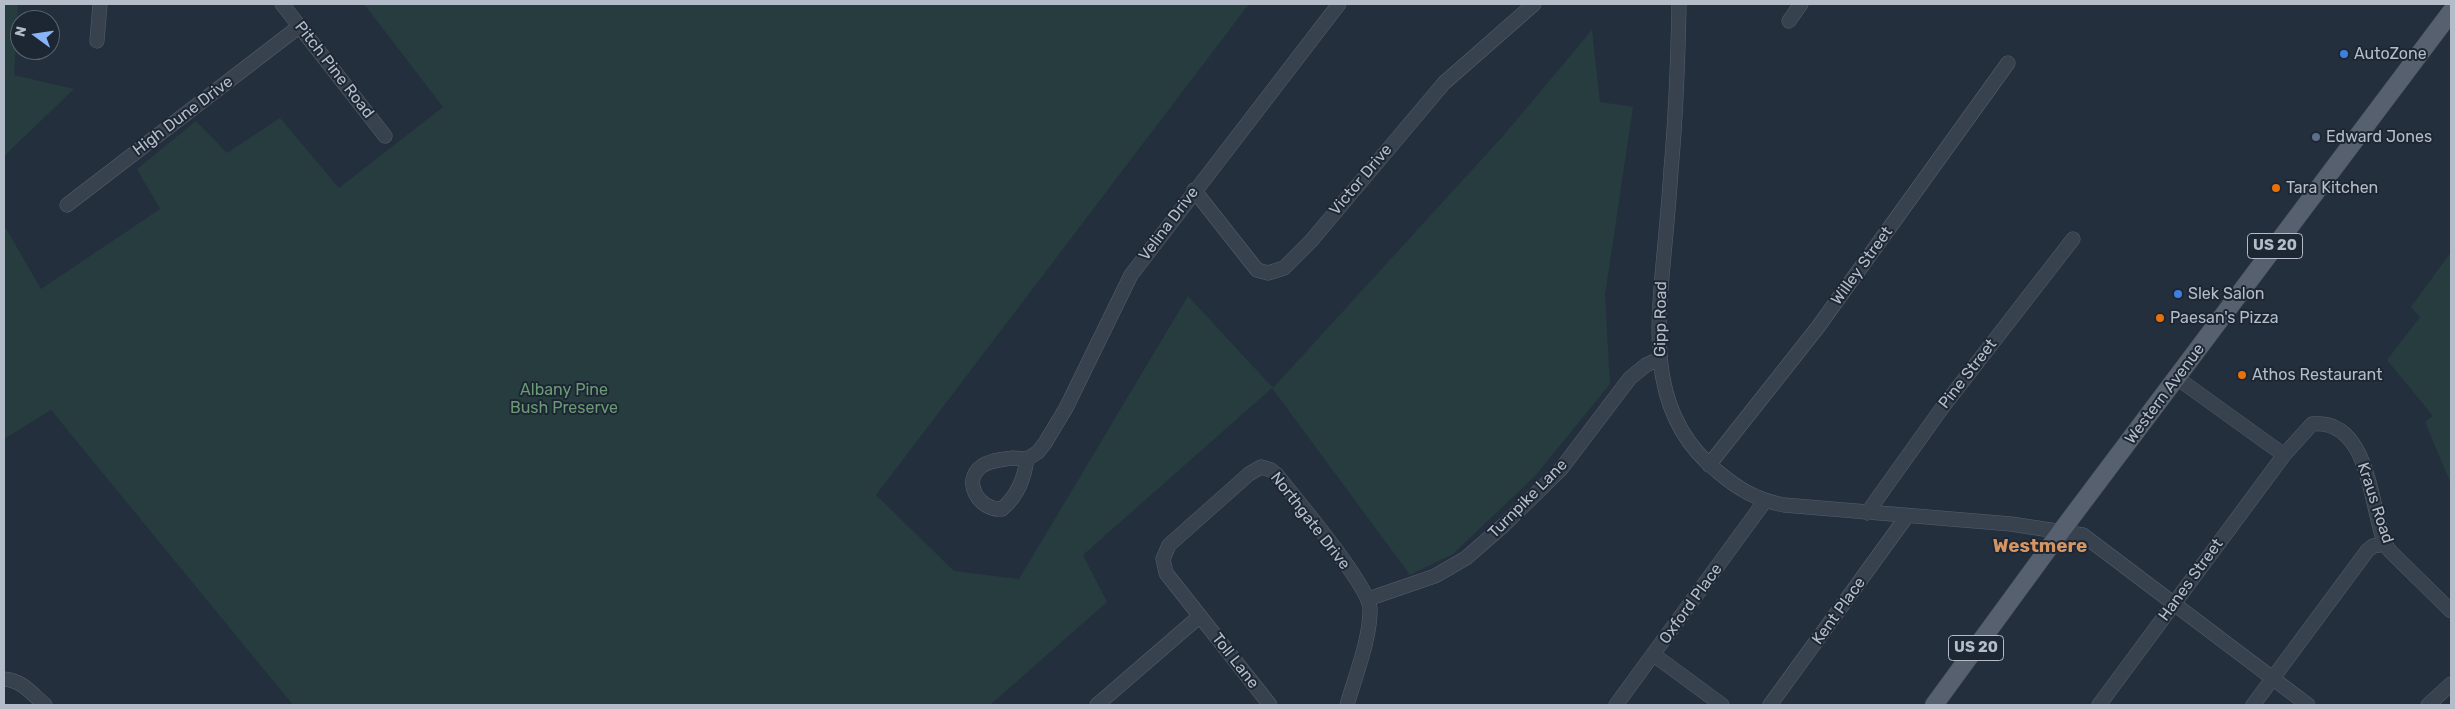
<!DOCTYPE html>
<html>
<head>
<meta charset="utf-8">
<style>
  body { margin:0 }
  #map { position:relative; width:2455px; height:709px; overflow:hidden; background:#242f3e; font-family:Rubik,sans-serif }
  canvas { display:block }
  .frame { position:absolute; inset:0; border:5px solid #b4bcc9; pointer-events:none }
  .north { position:absolute; left:10px; top:10px; width:50px; height:50px; box-sizing:border-box; background:#1d2633; border:1px solid #59626f; border-radius:50%; rotate:284deg; font-size:14px; font-weight:700; line-height:20px; text-align:center; color:#b4bcc9 }
  .north::after { content:''; display:block; margin:auto; width:18px; height:22px; background:#8ab4f8; clip-path:polygon(50% 0,100% 100%,50% 72%,0 100%) }
</style>
</head>
<body>
<div id="map">
<canvas width="2455" height="709"></canvas>
<div class="frame"></div>
<div class="north">N</div>
</div>
<script>
const context = document.querySelector('canvas').getContext('2d');
context.lineJoin = 'round';
function fill(path, color) { context.fillStyle = color; context.fill(path, 'evenodd'); }
function trace(path, color, width, dash) { context.strokeStyle = color; context.lineWidth = width; context.lineCap = dash ? 'butt' : 'round'; context.setLineDash(dash || []); context.stroke(path); }
function drawText(font, color, halo, rows, align = 'center') {
  context.font = font + ' Rubik,sans-serif'; context.lineWidth = 4; context.setLineDash([]); context.textBaseline = 'middle'; context.strokeStyle = halo; context.fillStyle = color; for (const [text, x, y, turn = 0] of rows) {
    context.save(); context.translate(x, y); context.rotate((+turn || 0) * Math.PI / 180); context.textAlign = isNaN(turn) ? turn : align; if (halo) context.strokeText(text, 0, 0); context.fillText(text, 0, 0); context.restore();
  }
}
const green = new Path2D(`
  M 4,4 L 18,4 L 14,75 L 74,89 L 4,156 Z
  M 364,4 L 1249,4 L 876,495 L 954,571 L 1019,579 L 1188,296 L 1273,388 L 1503,136 L 1592,30 L 1600,102 L 1633,107 L 1605,295 L 1610,384 L 1535,476 L 1453,554 L 1410,575 L 1272,388 L 1083,555 L 1107,602 L 990,705 L 293,705 L 51,410 L 4,439 L 4,225 L 41,289 L 160,209 L 137,169 L 196,121 L 227,153 L 280,118 L 339,188 L 443,107 Z
  M 2451,252 L 2451,484 L 2425,422 L 2433,416 L 2387,360 L 2420,317 L 2411,307 Z`);
const minor = new Path2D(`
  M 282,4 L 385,136
  M 1679,4 C 1678,59 1676,115 1671,170 C 1669,202 1666,233 1663,265 C 1656,341 1651,418 1717,471 C 1738,489 1757,500 1784,505 L 2011,524 L 2083,535 L 2308,705
  M 1789,21 L 1801,4
  M 97,41 L 100,4
  M 1194,190 L 1257,270 L 1268,273 L 1284,268 L 1311,241 L 1444,83 L 1534,4
  M 67,205 L 300,26
  M 2177,378 L 2284,455
  M 1012,458 L 1027,459 C 1024,479 1018,495 1002,509 C 979,511 961,481 982,466 C 990,460 1002,460 1012,458 Z
  M 1027,459 L 1038,452 L 1045,443 L 1066,408 L 1131,275 L 1339,4
  M 1709,465 L 1818,327 L 2008,63
  M 1867,513 L 1942,408 L 2073,239
  M 1368,599 L 1435,576 L 1466,558 L 1505,524 L 1561,469 L 1630,378 L 1646,365 L 1659,359
  M 1654,655 L 1722,705
  M 4,679 C 22,680 32,694 45,705
  M 1097,705 L 1200,616
  M 1270,705 L 1166,573 L 1163,559 L 1169,545 L 1249,474 L 1261,467 L 1271,470 L 1276,474 C 1295,498 1368,584 1370,608 C 1371,637 1355,677 1347,705
  M 1616,705 L 1765,501
  M 1770,705 L 1907,516
  M 2099,705 L 2284,455 L 2312,424 C 2370,418 2370,507 2385,544 L 2390,551 L 2451,611
  M 2253,705 L 2367,551 L 2373,546 L 2385,544
  M 2428,705 L 2451,684`);
const major = new Path2D(`
  M 1934,705 L 2062,530 L 2451,12`);
const markers = [
  [2344,54,5,"#3f7fe0"],
  [2316,137,5,"#5c6f8a"],
  [2276,188,5,"#e8710a"],
  [2178,294,5,"#3f7fe0"],
  [2160,318,5,"#e8710a"],
  [2242,375,5,"#e8710a"]
];
const shields = [
  [2275,246,55],
  [1976,648,55]
];
const shieldNames = [
  ["US 20",2275,246],
  ["US 20",1976,648]
];
const poiNames = [
  ["AutoZone",2354,54],
  ["Edward Jones",2326,137],
  ["Tara Kitchen",2286,188],
  ["Slek Salon",2188,294],
  ["Paesan's Pizza",2170,318],
  ["Athos Restaurant",2252,375]
];
const streetNames = [
  ["Pitch Pine Road",334,70,52],
  ["High Dune Drive",183,116,-37],
  ["Victor Drive",1361,180,-50],
  ["Velina Drive",1169,224,-53],
  ["Willey Street",1862,266,-54],
  ["Gipp Road",1661,319,-89],
  ["Pine Street",1968,374,-52],
  ["Western Avenue",2165,394,-53],
  ["Turnpike Lane",1528,499,-45],
  ["Kraus Road",2375,503,72],
  ["Northgate Drive",1310,521,52],
  ["Hanes Street",2191,580,-54],
  ["Oxford Place",1691,604,-54],
  ["Kent Place",1839,611,-54],
  ["Toll Lane",1235,661,52]
];
const parkNames = [
  ["Albany Pine",564,390],
  ["Bush Preserve",564,408]
];
const quarterNames = [
  ["Westmere",2040,547]
];
fill(green, '#263c3f');
trace(minor, '#565f6c', 15);
trace(major, '#414a57', 19);
trace(minor, '#38414e', 14);
trace(major, '#56606e', 18);
for (const [x, y, r, color] of markers) { const dot = new Path2D(); dot.arc(x, y, r, 0, 2 * Math.PI); context.fillStyle = color; context.fill(dot); trace(dot, '#1d2633', 2); }
for (const [x, y, w] of shields) { const box = new Path2D(); box.roundRect(x - w / 2, y - 12.5, w, 25, 4); context.fillStyle = '#1d2633'; context.fill(box); trace(box, '#b4bcc9', 1); }
drawText('bold 15px', '#b4bcc9', null, shieldNames);
drawText('16px', '#b4bcc9', '#1d2633', poiNames, 'left');
drawText('16px', '#b4bcc9', '#1d2633', streetNames);
drawText('16px', '#6b9a76', '#1d2633', parkNames);
drawText('bold 19px', '#d59563', '#1d2633', quarterNames);
</script>
</body>
</html>
